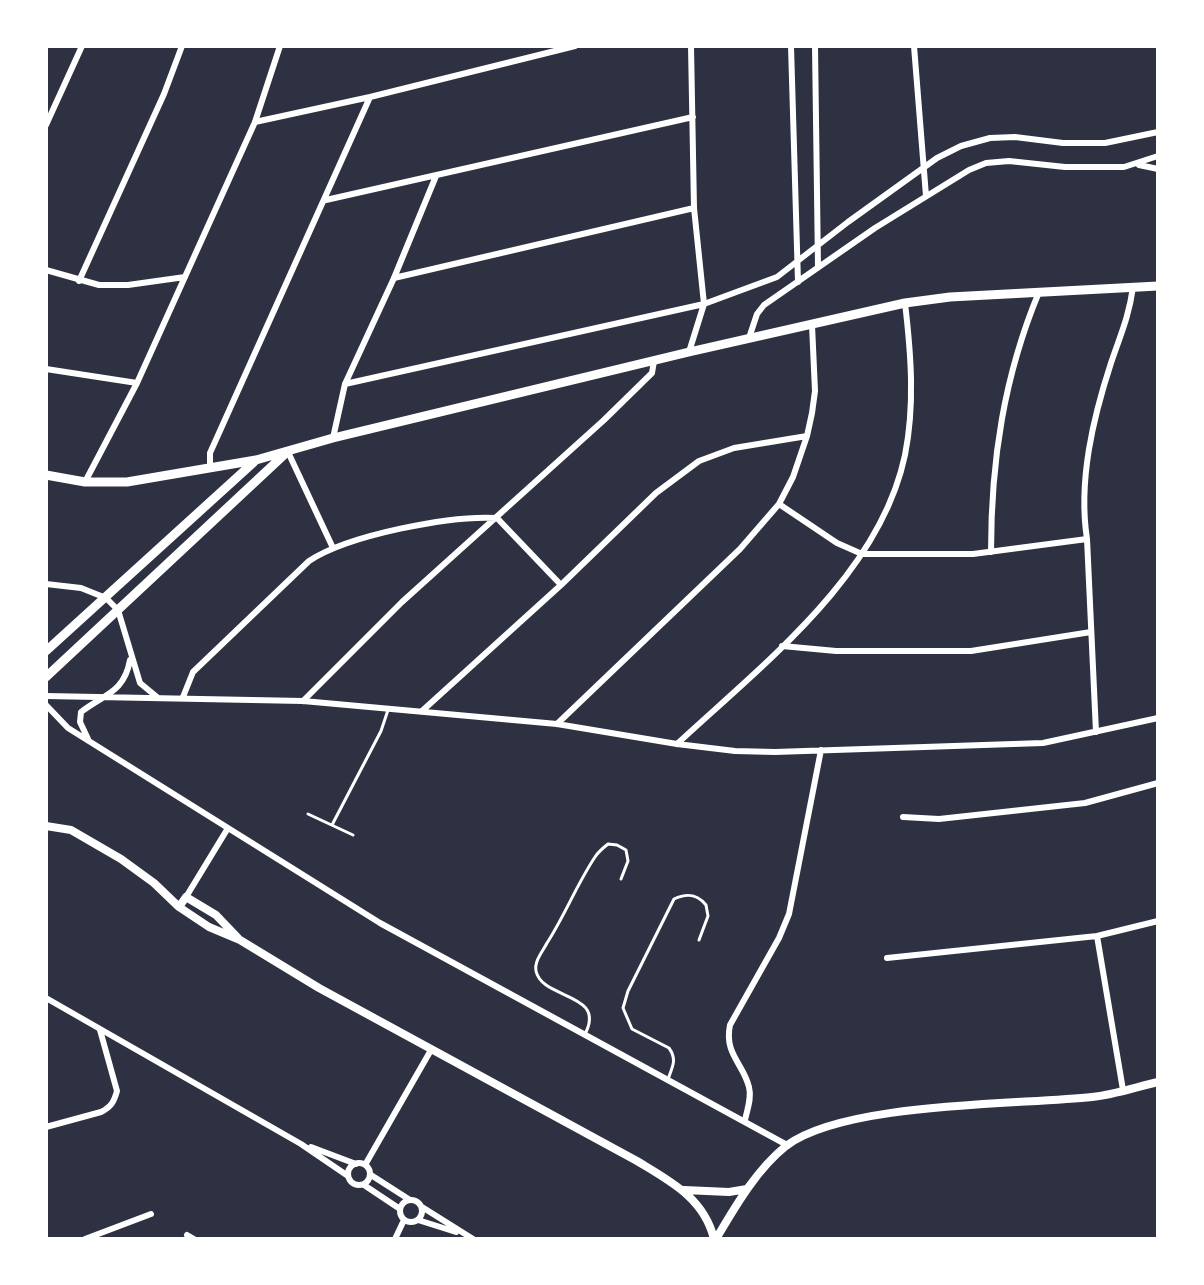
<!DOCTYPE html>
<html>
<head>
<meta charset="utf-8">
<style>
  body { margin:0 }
  #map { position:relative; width:1204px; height:1285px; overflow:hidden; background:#2d3142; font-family:"Source Sans 3",sans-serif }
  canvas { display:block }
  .frame { position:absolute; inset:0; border:48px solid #fff; pointer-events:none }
</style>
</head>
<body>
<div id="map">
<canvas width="1204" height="1285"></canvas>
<div class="frame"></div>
</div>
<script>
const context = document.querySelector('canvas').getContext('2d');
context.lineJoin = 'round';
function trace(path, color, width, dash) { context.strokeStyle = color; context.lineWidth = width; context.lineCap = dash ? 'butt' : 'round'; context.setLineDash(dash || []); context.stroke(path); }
const service = new Path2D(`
  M 308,814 L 353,835
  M 332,825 L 381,731 L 388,710
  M 585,1034 C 607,992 542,1000 536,971 C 534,961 543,951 547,943 C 565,915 577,884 595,857 C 598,852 603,848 608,844 L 617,845 L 626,850 L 628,861 L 621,879
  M 668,1079 C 673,1066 677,1059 669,1048 L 632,1029 L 623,1008 L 628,991 L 674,899 C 687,893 697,894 706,905 L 708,916 L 699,940`);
const minor = new Path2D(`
  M 791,46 L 798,282
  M 815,46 L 818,267
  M 914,46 L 926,196
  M 255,122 L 370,97 L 575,46
  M 46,125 L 82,46
  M 1139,165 L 1158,169
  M 326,200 L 693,117
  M 46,270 L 99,285 L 128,285 L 185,277
  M 394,278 L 694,208
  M 79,281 L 164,94 L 182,46
  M 749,338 L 757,314 L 764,305 L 875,228 L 969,170 L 986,163 L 1009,161 L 1065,167 L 1124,167 L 1158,156
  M 689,352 L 704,304 L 694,208 L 691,46
  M 46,369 L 137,383
  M 345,384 L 704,304 L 777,277 L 848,222 L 937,158 L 961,146 L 990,138 L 1015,137 L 1063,143 L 1105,143 L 1158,132
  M 333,438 L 345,384 L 394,278 L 436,176
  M 288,452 L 333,548
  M 210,469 L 210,453 L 370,97
  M 85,482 L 137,383 L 231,175 L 255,122 L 280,46
  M 779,504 L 837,543 L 862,554 L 973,554 L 1087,539
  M 497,518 L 561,585
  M 991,552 C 991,461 1004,376 1039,292
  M 46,584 L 81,588 L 106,598 L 118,610 L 140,683 L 157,697
  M 782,646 L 836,651 L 971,651 L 1091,632
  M 46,696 L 303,701 L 557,724 L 677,744 L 735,751 L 775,752 L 1043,743 L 1158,718
  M 183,697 L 193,672 L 309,561 C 348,535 451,515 497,518
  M 303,701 L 402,602 L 604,420 L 652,373 L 654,361
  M 46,705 L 68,728 L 380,923 L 787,1145
  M 422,711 L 561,585 L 656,493 L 699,461 L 734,448 L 807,436
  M 557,724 L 740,549 L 779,504 L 793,477 L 807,436 L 812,413 L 815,391 L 812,325
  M 1096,732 L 1087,539 C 1078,481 1093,418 1111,363 C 1120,336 1129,317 1133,287
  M 88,739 L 80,722 L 81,712 C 104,694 124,693 130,660
  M 677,744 C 762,665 880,575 905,455 C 915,405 911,354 905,303
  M 903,817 L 939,819 L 1085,803 L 1158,783
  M 186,897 L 228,828
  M 1097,936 L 1123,1090
  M 887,958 L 1097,936 L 1158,921
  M 46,998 L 301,1144 L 348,1176
  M 745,1120 C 747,1110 752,1098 749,1087 C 743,1063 724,1054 730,1025 L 779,938 L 789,914 L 821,750
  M 46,1127 L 101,1112 C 111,1107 114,1102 117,1091 L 100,1030
  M 311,1147 L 356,1164
  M348 1174a11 11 0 1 1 22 0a11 11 0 1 1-22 0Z
  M 365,1165 L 431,1050
  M 371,1175 L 410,1200
  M 364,1185 L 400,1209
  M400 1211a11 11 0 1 1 22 0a11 11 0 1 1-22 0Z
  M 422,1207 L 473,1239
  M 418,1220 L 456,1232
  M 187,1235 L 194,1239
  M 85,1239 L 151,1214
  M 395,1239 L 404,1220`);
const tertiary = new Path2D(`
  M 46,826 L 71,830 L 121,859 L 154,883 L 179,907 L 209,927 L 240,940 L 319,988 L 637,1161 C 670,1181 704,1198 714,1239
  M 179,907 L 186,897 L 216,915 L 238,938
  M 684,1190 L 729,1192 L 747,1189
  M 716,1239 C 735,1207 756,1170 786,1146 C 844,1102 1017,1105 1092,1097 C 1114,1095 1136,1087 1158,1082`);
const secondary = new Path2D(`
  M 46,475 L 85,482 L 127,482 L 256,460 L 333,438 L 689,352 L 905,303 L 950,297 L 1158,286
  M 46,651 L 254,462
  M 46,677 L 286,453`);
trace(service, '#fff', 3);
trace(minor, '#fff', 6);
trace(tertiary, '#fff', 8);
trace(secondary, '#fff', 9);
</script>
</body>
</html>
